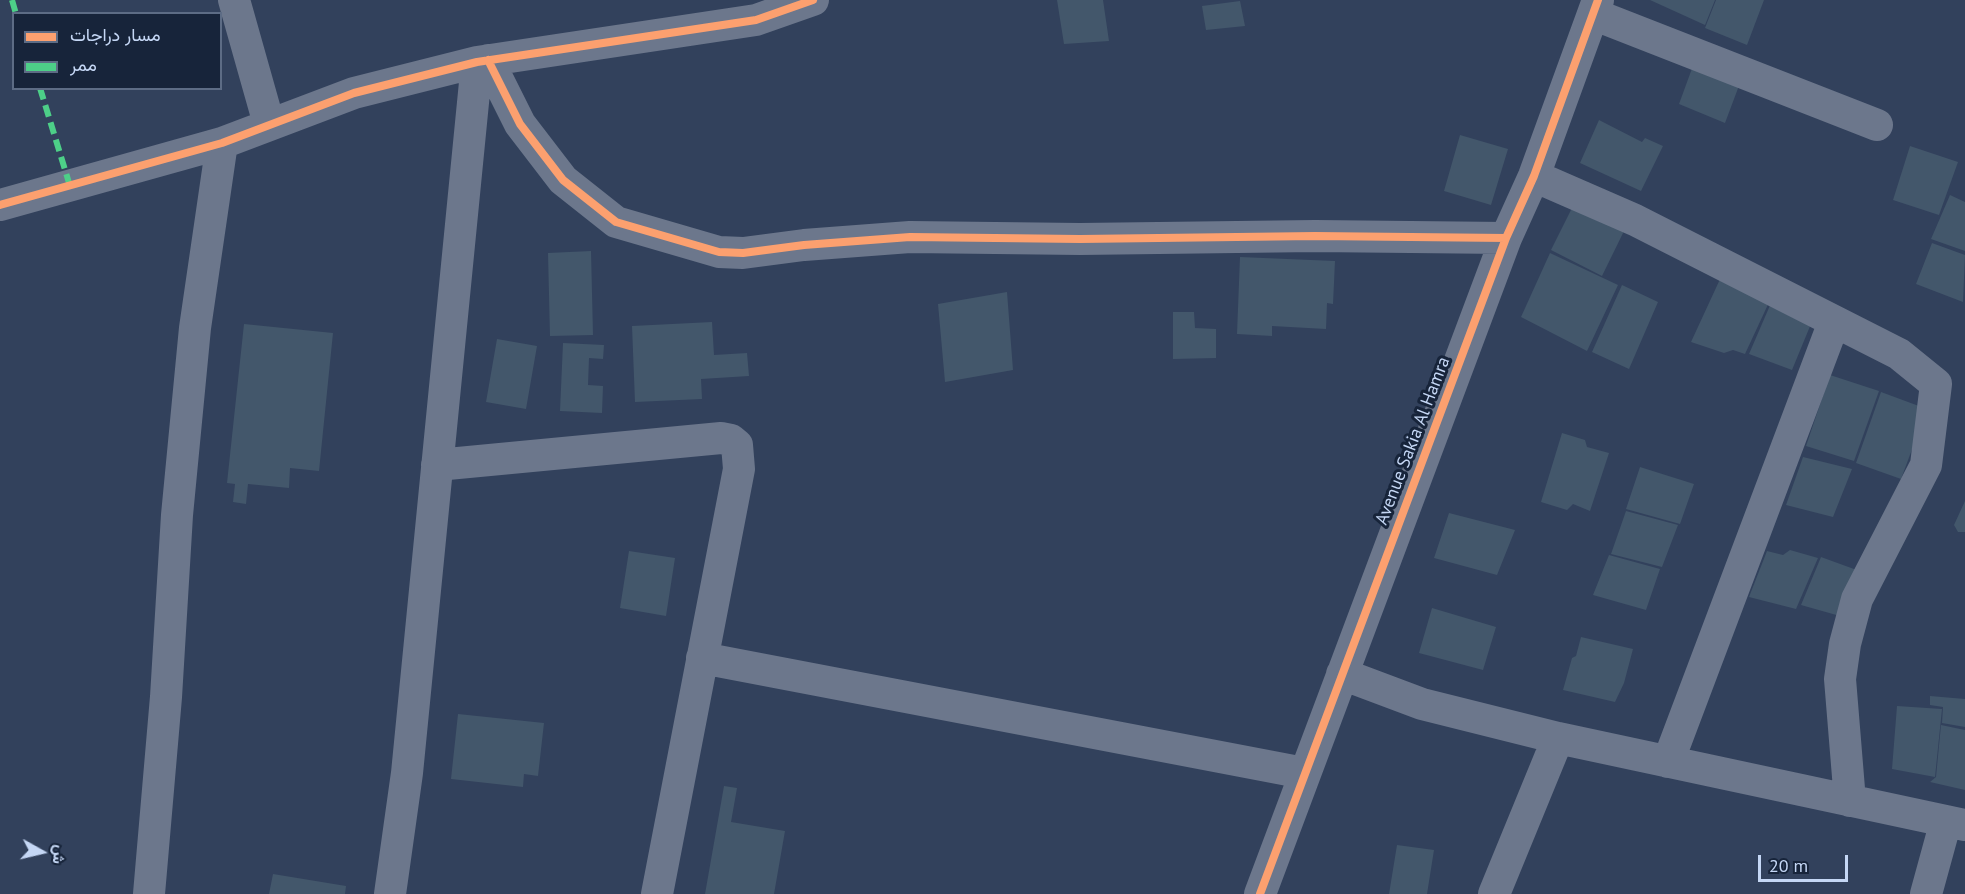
<!DOCTYPE html>
<html>
<head>
<meta charset="utf-8">
<style>
  body { margin:0 }
  #map { position:relative; width:1965px; height:894px; overflow:hidden; background:#32415c; font-family:"PT Sans",Vazirmatn,sans-serif }
  canvas { display:block }
  .legend { position:absolute; left:12px; top:12px; width:210px; height:78px; box-sizing:border-box; background:#17243a; border:2px solid #5d6c85; margin:0; padding:8px 10px; list-style:none; font-size:18px; color:#c5d7f5 }
  .legend li { display:flex; align-items:center; gap:12px; height:30px }
  .legend b { width:30px; border:2px solid #5d6c85 }
  .north { position:absolute; left:12px; top:822px; width:60px; height:60px; -webkit-text-stroke:4px #17243a; paint-order:stroke; rotate:98deg; font-size:16px; font-weight:700; line-height:24px; text-align:center; color:#c5d7f5 }
  .north::after { content:''; display:block; margin:auto; width:21px; height:27px; background:#c5d7f5; clip-path:polygon(50% 0,100% 100%,50% 72%,0 100%) }
  .scale { position:absolute; left:1758px; top:855px; width:90px; height:27px; box-sizing:border-box; border:3px solid #c5d7f5; border-top:0; padding-left:8px; font-size:18px; line-height:21px; white-space:nowrap; color:#c5d7f5; -webkit-text-stroke:4px #17243a; paint-order:stroke }
</style>
</head>
<body>
<div id="map">
<canvas width="1965" height="894"></canvas>
<ul class="legend">
<li><b style="height:8px;background:#fca06f"></b>مسار دراجات</li>
<li><b style="height:8px;background:#4dcf88"></b>ممر</li>
</ul>
<div class="north">ش</div>
<div class="scale">20 m</div>
</div>
<script>
const context = document.querySelector('canvas').getContext('2d');
context.lineJoin = 'round';
function fill(path, color) { context.fillStyle = color; context.fill(path, 'evenodd'); }
function trace(path, color, width, dash) { context.strokeStyle = color; context.lineWidth = width; context.lineCap = dash ? 'butt' : 'round'; context.setLineDash(dash || []); context.stroke(path); }
function drawText(font, color, halo, rows, align = 'center') {
  context.font = font + ' "PT Sans",sans-serif'; context.lineWidth = 6; context.setLineDash([]); context.textBaseline = 'middle'; context.strokeStyle = halo; context.fillStyle = color; for (const [text, x, y, turn = 0] of rows) {
    context.save(); context.translate(x, y); context.rotate((+turn || 0) * Math.PI / 180); context.textAlign = isNaN(turn) ? turn : align; if (halo) context.strokeText(text, 0, 0); context.fillText(text, 0, 0); context.restore();
  }
}
const building = new Path2D(`
  M 1057,0 L 1103,0 L 1109,41 L 1064,44 Z
  M 1650,0 L 1715,0 L 1705,25 Z
  M 1716,0 L 1764,0 L 1747,45 L 1705,28 Z
  M 1240,1 L 1245,26 L 1206,30 L 1202,6 Z
  M 1694,63 L 1740,83 L 1725,123 L 1679,104 Z
  M 1599,120 L 1642,142 L 1645,138 L 1663,146 L 1641,191 L 1580,163 Z
  M 1460,135 L 1508,149 L 1491,205 L 1444,191 Z
  M 1910,146 L 1958,162 L 1939,215 L 1893,200 Z
  M 1950,195 L 1965,202 L 1965,251 L 1931,239 Z
  M 1573,206 L 1624,231 L 1602,276 L 1551,250 Z
  M 1932,243 L 1965,255 L 1963,302 L 1916,284 Z
  M 591,251 L 593,335 L 550,336 L 548,253 Z
  M 1550,253 L 1618,285 L 1587,351 L 1521,317 Z
  M 1240,257 L 1335,261 L 1333,304 L 1327,303 L 1326,329 L 1272,326 L 1272,336 L 1237,334 Z
  M 1721,277 L 1771,298 L 1745,354 L 1733,350 L 1724,353 L 1691,342 Z
  M 1622,285 L 1658,302 L 1629,369 L 1592,352 Z
  M 1007,292 L 1013,370 L 945,382 L 938,304 Z
  M 1771,303 L 1813,319 L 1792,370 L 1749,354 Z
  M 1173,312 L 1194,312 L 1195,328 L 1216,329 L 1216,358 L 1173,359 Z
  M 712,322 L 714,355 L 747,353 L 749,376 L 701,379 L 702,399 L 635,402 L 632,326 Z
  M 244,324 L 333,333 L 319,471 L 290,468 L 289,488 L 248,484 L 246,504 L 233,502 L 235,484 L 227,483 Z
  M 497,339 L 537,346 L 526,409 L 486,402 Z
  M 563,343 L 604,345 L 603,359 L 589,358 L 588,385 L 603,386 L 602,413 L 560,411 Z
  M 1830,375 L 1879,391 L 1854,461 L 1806,446 Z
  M 1881,392 L 1927,409 L 1901,479 L 1856,463 Z
  M 1562,433 L 1585,440 L 1587,447 L 1609,453 L 1590,511 L 1573,504 L 1567,510 L 1541,502 Z
  M 1803,457 L 1852,469 L 1833,517 L 1786,505 Z
  M 1640,467 L 1694,484 L 1680,524 L 1626,509 Z
  M 1965,501 L 1965,532 L 1958,532 L 1954,525 Z
  M 1626,511 L 1678,525 L 1662,567 L 1611,554 Z
  M 1449,513 L 1515,530 L 1497,575 L 1434,558 Z
  M 1790,550 L 1818,558 L 1796,609 L 1749,597 L 1767,551 L 1783,555 Z
  M 629,551 L 675,558 L 666,616 L 620,608 Z
  M 1609,555 L 1660,569 L 1646,610 L 1593,595 Z
  M 1821,557 L 1865,573 L 1847,618 L 1801,605 Z
  M 1432,608 L 1496,627 L 1483,670 L 1419,653 Z
  M 1581,637 L 1633,649 L 1624,683 L 1615,702 L 1563,690 L 1572,658 L 1576,656 Z
  M 1930,696 L 1965,699 L 1965,727 L 1942,723 L 1943,707 L 1930,705 Z
  M 1897,706 L 1942,709 L 1935,777 L 1892,769 Z
  M 458,714 L 544,723 L 538,776 L 524,774 L 523,787 L 451,779 Z
  M 1941,725 L 1965,730 L 1965,790 L 1930,782 L 1936,777 Z
  M 724,786 L 737,788 L 731,822 L 785,831 L 774,894 L 705,894 Z
  M 1397,845 L 1434,850 L 1427,894 L 1389,894 Z
  M 273,874 L 346,886 L 345,894 L 269,894 Z`);
const minor = new Path2D(`
  M 234,0 L 269,124
  M 1593,14 L 1877,125
  M 488,60 L 520,124 L 563,180 L 616,222 L 719,252 L 743,253 L 804,245 L 910,237 L 1080,239 L 1315,236 L 1506,238
  M 1534,176 L 1635,220 L 1899,354 L 1936,384 L 1926,465 L 1857,599 L 1845,644 L 1840,679 L 1850,801
  M 0,205 L 222,143 L 354,93 L 477,62 L 756,20 L 813,0
  M 437,465 L 721,438 L 731,440 L 737,445 L 739,469 L 657,894
  M 702,658 L 1304,773
  M 1342,674 L 1422,704 L 1558,738 L 1965,825
  M 1668,762 L 1834,322
  M 149,894 L 166,697 L 177,515 L 195,328 L 222,143
  M 390,894 L 407,773 L 477,62
  M 1260,894 L 1506,238 L 1534,176 L 1598,0
  M 1494,894 L 1558,738
  M 1926,894 L 1946,821`);
const quiet = new Path2D(`
  M 12,0 L 16,14
  M 40,88 L 70,186`);
const cycleway = new Path2D(`
  M 488,60 L 520,124 L 563,180 L 616,222 L 719,252 L 743,253 L 804,245 L 910,237 L 1080,239 L 1315,236 L 1506,238
  M 0,205 L 222,143 L 354,93 L 477,62 L 756,20 L 813,0
  M 1260,894 L 1506,238 L 1534,176 L 1598,0`);
const streetNames = [
  ["Avenue Sakia Al Hamra",1413,441,-69]
];
fill(building, '#43576b');
trace(minor, '#6c778c', 32);
trace(quiet, '#4dcf88', 6, [12, 6]);
trace(cycleway, '#fca06f', 8);
drawText('18px', '#c5d7f5', '#17243a', streetNames);
</script>
</body>
</html>
